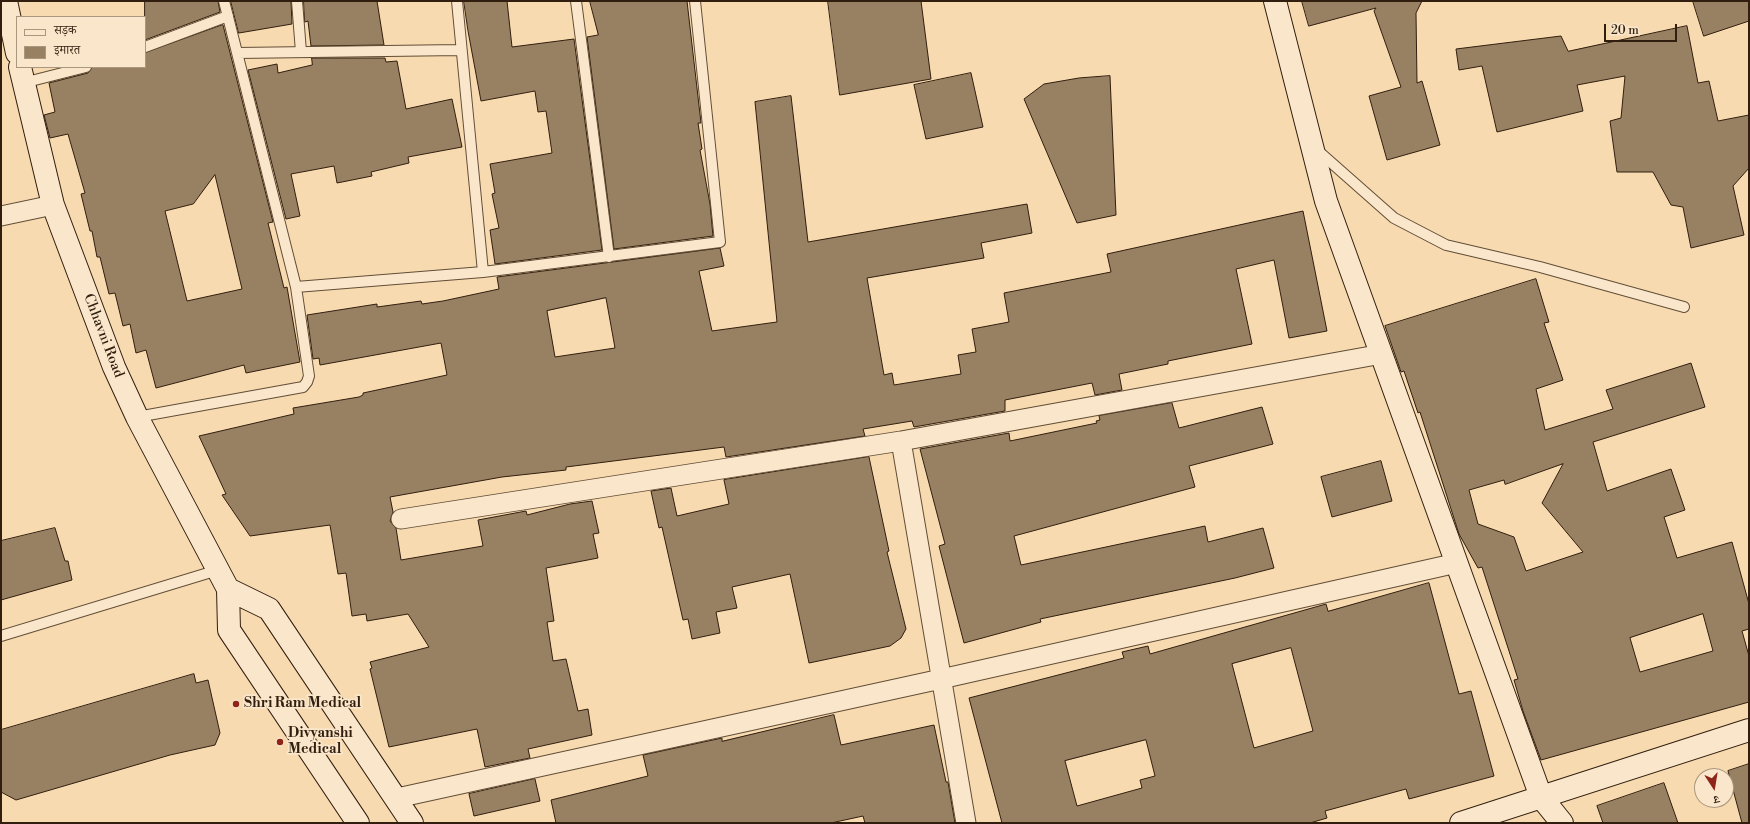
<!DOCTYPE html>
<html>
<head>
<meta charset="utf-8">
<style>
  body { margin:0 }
  #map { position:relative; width:1750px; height:824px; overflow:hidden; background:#f7daaf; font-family:"Libre Bodoni","Noto Serif Devanagari",serif }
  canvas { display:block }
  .frame { position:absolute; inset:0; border:2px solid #311e0f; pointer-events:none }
  .legend { position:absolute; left:16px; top:16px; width:130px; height:52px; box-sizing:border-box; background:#fae7cb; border:1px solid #aa9780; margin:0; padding:5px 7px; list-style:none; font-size:12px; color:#311e0f }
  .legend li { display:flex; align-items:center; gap:8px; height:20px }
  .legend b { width:20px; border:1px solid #aa9780 }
  .north { position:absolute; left:1694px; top:768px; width:40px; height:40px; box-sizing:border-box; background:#fae7cb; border:1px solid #aa9780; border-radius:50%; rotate:168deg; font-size:11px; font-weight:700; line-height:16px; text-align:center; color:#311e0f }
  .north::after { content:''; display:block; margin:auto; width:14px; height:18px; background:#8f2418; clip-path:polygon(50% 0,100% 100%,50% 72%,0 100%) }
  .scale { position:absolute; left:1604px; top:24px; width:73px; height:18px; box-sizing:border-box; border:2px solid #311e0f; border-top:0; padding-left:5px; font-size:12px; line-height:14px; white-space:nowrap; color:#311e0f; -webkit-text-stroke:3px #fae7cb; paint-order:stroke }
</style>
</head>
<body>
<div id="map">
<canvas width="1750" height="824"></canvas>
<div class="frame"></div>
<ul class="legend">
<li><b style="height:5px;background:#fae7cb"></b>सड़क</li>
<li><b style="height:11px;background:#988062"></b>इमारत</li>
</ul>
<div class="north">उ</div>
<div class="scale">20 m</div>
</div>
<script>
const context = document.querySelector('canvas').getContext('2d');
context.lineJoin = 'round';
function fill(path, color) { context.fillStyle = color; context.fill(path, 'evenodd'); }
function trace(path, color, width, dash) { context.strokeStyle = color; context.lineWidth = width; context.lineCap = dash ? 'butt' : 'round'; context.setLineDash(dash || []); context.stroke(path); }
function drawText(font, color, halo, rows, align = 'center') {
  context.font = font + ' "Libre Bodoni",serif'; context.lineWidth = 3.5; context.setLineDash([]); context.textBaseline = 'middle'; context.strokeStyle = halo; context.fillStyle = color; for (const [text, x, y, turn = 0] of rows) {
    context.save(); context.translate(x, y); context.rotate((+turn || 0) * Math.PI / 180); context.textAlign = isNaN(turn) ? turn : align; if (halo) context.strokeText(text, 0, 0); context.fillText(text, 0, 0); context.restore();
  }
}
const building = new Path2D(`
  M 145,1 L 218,1 L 220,12 L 145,40 Z
  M 231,1 L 291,1 L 292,24 L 239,33 Z
  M 304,1 L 377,1 L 384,45 L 311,46 L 308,21 L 305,22 Z
  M 464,1 L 507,1 L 512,47 L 574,39 L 602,250 L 495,264 L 490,230 L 499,228 L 492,194 L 495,193 L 490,164 L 552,153 L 546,111 L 538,112 L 535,91 L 481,101 L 468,31 Z
  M 590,1 L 687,1 L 701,123 L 698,123 L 702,149 L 700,150 L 710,204 L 713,236 L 614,249 L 587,37 L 598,35 Z
  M 828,1 L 921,1 L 931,79 L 840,95 Z
  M 1302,1 L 1422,1 L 1416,13 L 1417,83 L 1422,81 L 1440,145 L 1387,160 L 1369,96 L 1401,87 L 1374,11 L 1376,8 L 1309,26 Z
  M 1693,1 L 1749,1 L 1749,21 L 1704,36 Z
  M 223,25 L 273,222 L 268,223 L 284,288 L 287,287 L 300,362 L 246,373 L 244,365 L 156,388 L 146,350 L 136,353 L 130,324 L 123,326 L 115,293 L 109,294 L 100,257 L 97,257 L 92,231 L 90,231 L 81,194 L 85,193 L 68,134 L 50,138 L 44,115 L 55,112 L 49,83 L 88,73 L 92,67 L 145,67 L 145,53 ZM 215,175 L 242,289 L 187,301 L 165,211 L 193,204 Z
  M 1687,26 L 1698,83 L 1709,81 L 1718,121 L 1749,115 L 1749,168 L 1733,186 L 1744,235 L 1691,248 L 1683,207 L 1671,205 L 1653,172 L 1617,172 L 1610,121 L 1621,118 L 1625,76 L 1577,85 L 1583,111 L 1497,132 L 1482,66 L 1459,70 L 1456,49 L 1561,36 L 1568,51 Z
  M 312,58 L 385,58 L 386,62 L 397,61 L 406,109 L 452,99 L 462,147 L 408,157 L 409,163 L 371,172 L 372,176 L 337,183 L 334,166 L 291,174 L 300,216 L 286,219 L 248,70 L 277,64 L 278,73 L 312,65 Z
  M 971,73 L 983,127 L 926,139 L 914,85 Z
  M 1110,76 L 1116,215 L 1077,223 L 1024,99 L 1044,84 L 1079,78 Z
  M 791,96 L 808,242 L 1027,204 L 1032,233 L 981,243 L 984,258 L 867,278 L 884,375 L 892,373 L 894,385 L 961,374 L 958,355 L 976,352 L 972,329 L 1009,322 L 1004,293 L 1111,272 L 1107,254 L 1303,211 L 1327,331 L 1289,338 L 1274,260 L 1236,269 L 1252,344 L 1168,361 L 1168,364 L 1119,374 L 1122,390 L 1095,395 L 1092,383 L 1005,400 L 1005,411 L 914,427 L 912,421 L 863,429 L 865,436 L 726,457 L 724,447 L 566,467 L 566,470 L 502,477 L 390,497 L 393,512 L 390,521 L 396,528 L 401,560 L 483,546 L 478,520 L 526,511 L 527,515 L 570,504 L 592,501 L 599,533 L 593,534 L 598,558 L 546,568 L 554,621 L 547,622 L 553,661 L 566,659 L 578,711 L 588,709 L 592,735 L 528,749 L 530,758 L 485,767 L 477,729 L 389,747 L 370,669 L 372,668 L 370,662 L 429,647 L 408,614 L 367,621 L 366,614 L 352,616 L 346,573 L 338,574 L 330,525 L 250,536 L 222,495 L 226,494 L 199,436 L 294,414 L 293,408 L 359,397 L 363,395 L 363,393 L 447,375 L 441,343 L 320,365 L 319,358 L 313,359 L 307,315 L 377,304 L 377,307 L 421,301 L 422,304 L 443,301 L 499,289 L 497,277 L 720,248 L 724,266 L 699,271 L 712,331 L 777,322 L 755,102 ZM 606,298 L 615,348 L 555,357 L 547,311 Z
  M 1536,279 L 1549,322 L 1544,323 L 1563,380 L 1536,389 L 1545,430 L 1613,409 L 1606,390 L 1691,363 L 1705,407 L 1593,442 L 1607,491 L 1671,469 L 1685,510 L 1664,517 L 1677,558 L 1732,542 L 1749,604 L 1749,629 L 1742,631 L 1749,656 L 1749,702 L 1541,760 L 1523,711 L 1514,680 L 1518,679 L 1482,567 L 1478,568 L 1459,534 L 1420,412 L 1418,413 L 1404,371 L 1401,372 L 1385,326 ZM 1563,464 L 1542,503 L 1583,552 L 1526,571 L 1514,537 L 1478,524 L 1469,490 L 1504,480 L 1505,484 ZM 1703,614 L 1713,651 L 1640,672 L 1630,638 Z
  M 1172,403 L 1179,428 L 1262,407 L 1273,444 L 1189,466 L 1195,487 L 1014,536 L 1021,565 L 1205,526 L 1208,542 L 1263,528 L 1274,568 L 1235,578 L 1040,619 L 1041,622 L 964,643 L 939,546 L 945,544 L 920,449 L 1009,433 L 1010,441 L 1097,423 L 1096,421 L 1100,420 L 1099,416 Z
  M 869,457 L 889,551 L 887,552 L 906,629 L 901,638 L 890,646 L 809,663 L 790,574 L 732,587 L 737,608 L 716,612 L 720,633 L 692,639 L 688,619 L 683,620 L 662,527 L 659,528 L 651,491 L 671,488 L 677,516 L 729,504 L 724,480 Z
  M 1381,461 L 1392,501 L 1332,517 L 1321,477 Z
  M 55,528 L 65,561 L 68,561 L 72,580 L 1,600 L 1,541 Z
  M 1429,583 L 1459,694 L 1471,691 L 1494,776 L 1409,799 L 1406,789 L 1325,811 L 1327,818 L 1310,823 L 1002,823 L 969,698 L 1124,658 L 1122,652 L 1148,646 L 1150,654 L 1326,604 L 1328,611 ZM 1291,648 L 1313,731 L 1254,748 L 1232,664 ZM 1146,740 L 1155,776 L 1140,780 L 1142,788 L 1077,806 L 1065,761 Z
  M 194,674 L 196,683 L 208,680 L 220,733 L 215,745 L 170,755 L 16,800 L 1,792 L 1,730 Z
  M 834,715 L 841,745 L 934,725 L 946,782 L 948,782 L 955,823 L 865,823 L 863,816 L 831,823 L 556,823 L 551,800 L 648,776 L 643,755 L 722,738 L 722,741 Z
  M 1749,764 L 1749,823 L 1742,823 L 1728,771 Z
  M 535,779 L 540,801 L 474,816 L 469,794 Z
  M 1664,783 L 1678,823 L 1603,823 L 1597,806 Z`);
const lane = new Path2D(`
  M 297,1 L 301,52
  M 457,1 L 483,272
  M 576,1 L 609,257
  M 145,47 L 228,16
  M 237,53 L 460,50
  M 23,83 L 86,67
  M 1317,150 L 1394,218 L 1446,245 L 1540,267 L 1684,307
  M 296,287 L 483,272 L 720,242 L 695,1
  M 137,417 L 303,387 L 307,382 L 309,376 L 296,287 L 224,1
  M 1,636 L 218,570`);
const street = new Path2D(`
  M 1,216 L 53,205
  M 901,441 L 966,823
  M 401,519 L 901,441 L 1382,354
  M 397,798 L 941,679 L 1457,563`);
const secondary = new Path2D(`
  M 6,1 L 17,53
  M 1275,1 L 1326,201 L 1541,797 L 1562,823
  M 20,67 L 53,205 L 114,367 L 137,417 L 228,589 L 229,630 L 358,823
  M 228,589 L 269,609 L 412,823
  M 1461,823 L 1749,730`);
const markers = [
  [236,704,4,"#8f2418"],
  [280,742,4,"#8f2418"]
];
const streetNames = [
  ["Chhavni Road",103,336,69]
];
const poiNames = [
  ["Shri Ram Medical",244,704],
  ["Divyanshi",288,734],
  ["Medical",288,750]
];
fill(building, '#988062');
trace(building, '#311e0f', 1);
trace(lane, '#624d37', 12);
trace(street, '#624d37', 21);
trace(secondary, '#311e0f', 24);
trace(lane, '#fae7cb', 10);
trace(street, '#fae7cb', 19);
trace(secondary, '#fae7cb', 22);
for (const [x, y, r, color] of markers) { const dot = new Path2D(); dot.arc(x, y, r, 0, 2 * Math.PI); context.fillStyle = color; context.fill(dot); trace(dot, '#fae7cb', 1.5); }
drawText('14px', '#311e0f', '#fae7cb', streetNames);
drawText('bold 14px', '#311e0f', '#fae7cb', poiNames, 'left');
</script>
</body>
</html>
